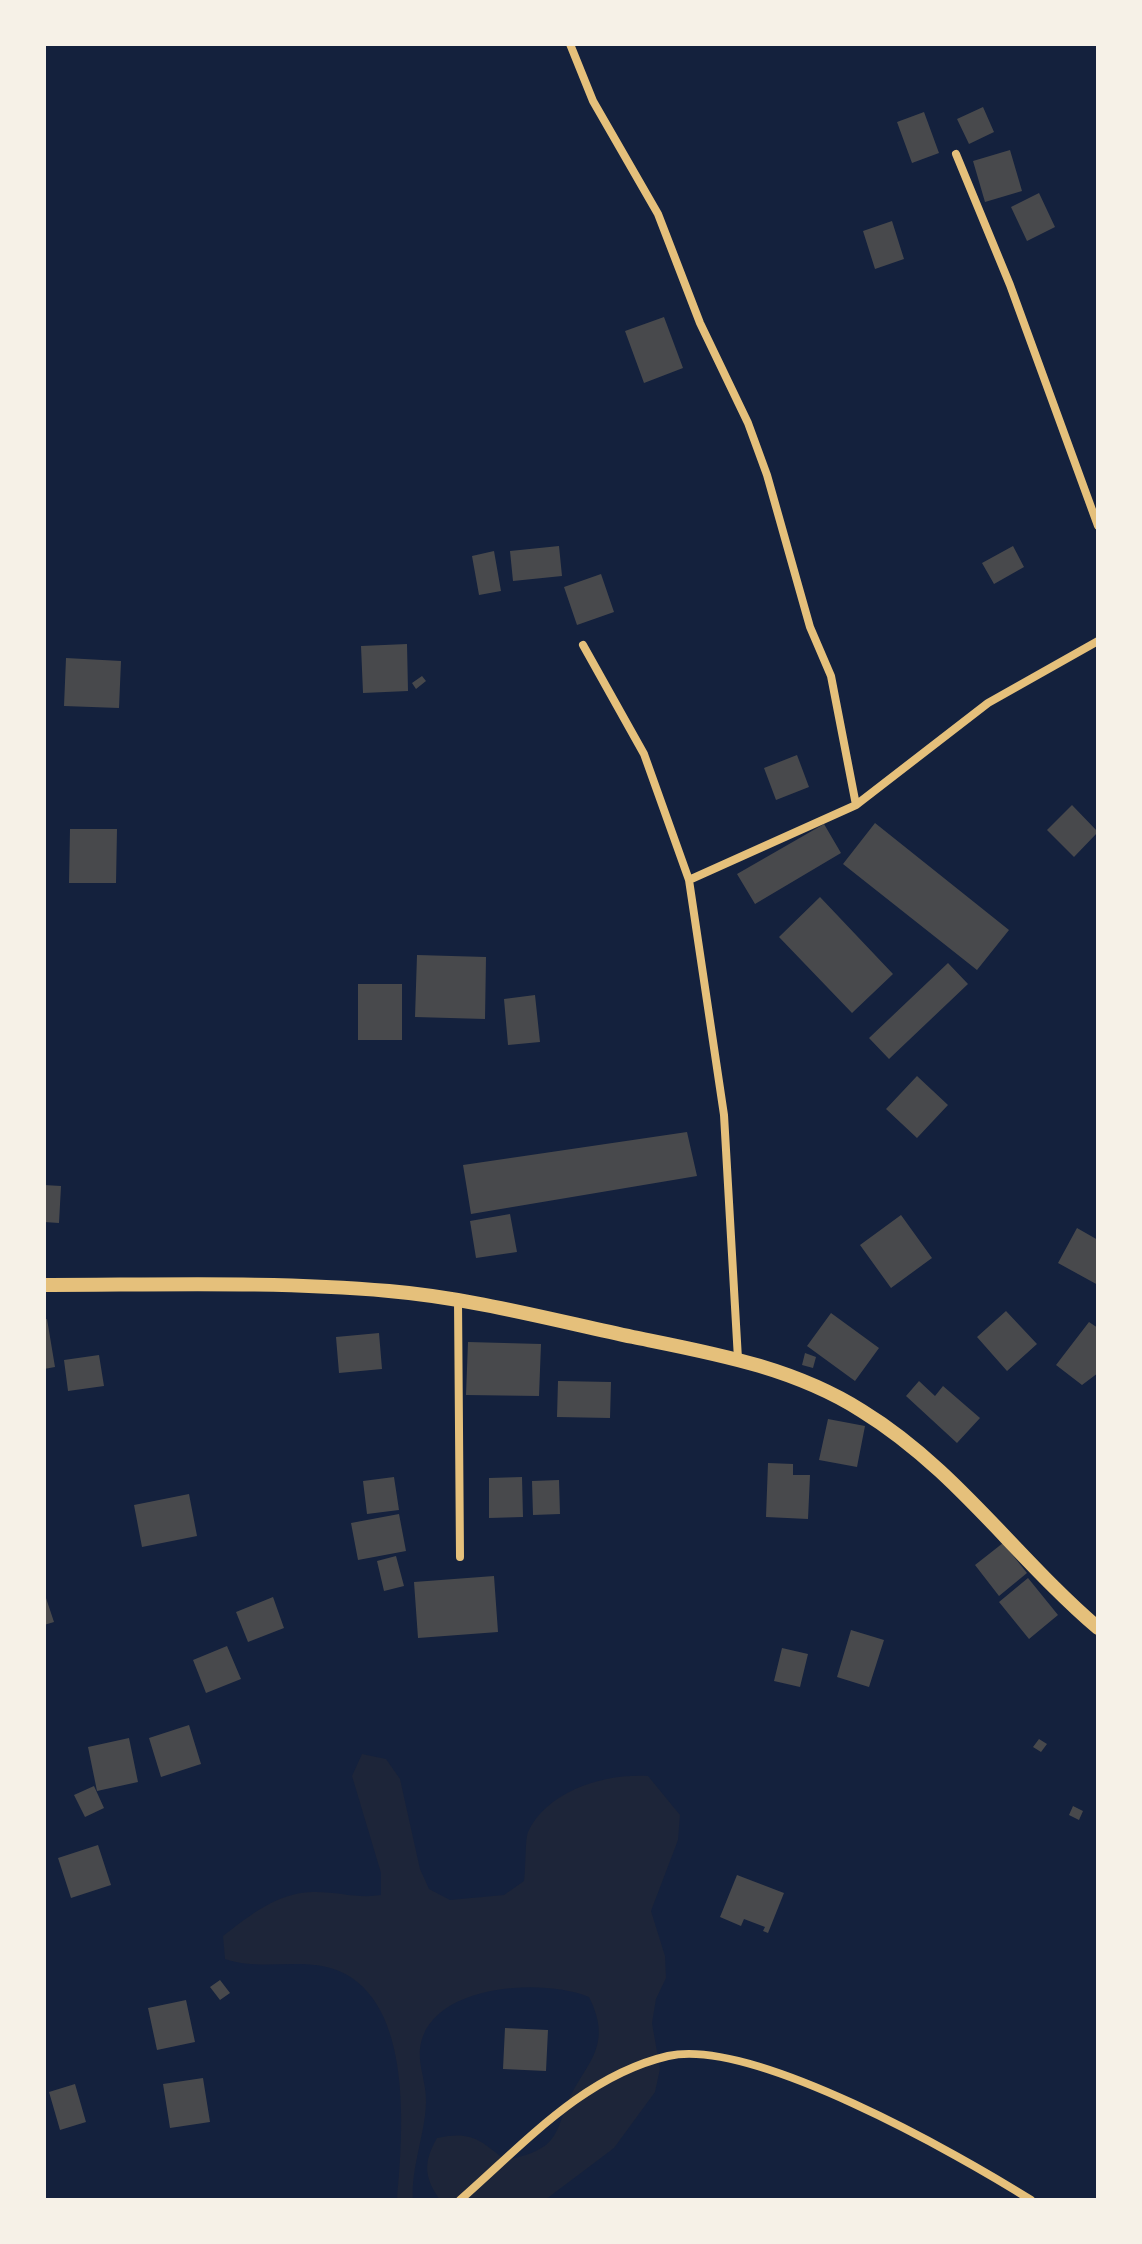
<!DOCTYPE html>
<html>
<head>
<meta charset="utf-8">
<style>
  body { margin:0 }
  #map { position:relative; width:1142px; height:2244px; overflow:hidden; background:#14213d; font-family:"DM Sans",sans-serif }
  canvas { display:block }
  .frame { position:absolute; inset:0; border:46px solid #f6f1e7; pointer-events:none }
</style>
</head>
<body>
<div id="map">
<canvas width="1142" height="2244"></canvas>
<div class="frame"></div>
</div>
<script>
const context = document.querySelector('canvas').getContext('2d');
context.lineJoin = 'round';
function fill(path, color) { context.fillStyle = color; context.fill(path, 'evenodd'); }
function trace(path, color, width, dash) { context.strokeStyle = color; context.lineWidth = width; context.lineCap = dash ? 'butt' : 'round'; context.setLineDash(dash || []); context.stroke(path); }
const green = new Path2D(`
  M 362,1754 L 386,1759 L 400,1779 L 420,1869 L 429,1889 L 450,1900 L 504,1895 L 524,1881 C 526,1868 525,1839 528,1832 C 547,1790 607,1773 648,1776 L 680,1815 L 678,1840 L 651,1911 L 665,1956 L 666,1978 L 656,1999 L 652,2023 L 660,2069 L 655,2092 L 614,2148 L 545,2200 L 440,2200 C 424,2177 423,2163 437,2138 C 471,2131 479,2139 505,2160 C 521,2157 533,2154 546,2145 C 558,2135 561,2119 566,2106 C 583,2064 615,2049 589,1997 C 545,1979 444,1983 423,2036 C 414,2060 427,2079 426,2103 C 425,2135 411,2167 413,2200 L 397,2200 C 403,2134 414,2003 339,1971 C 303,1956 262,1972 225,1959 L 223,1936 C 249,1916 277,1893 312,1892 C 336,1891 357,1899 381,1895 L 381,1873 L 352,1776 Z`);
const building = new Path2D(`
  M 983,107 L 994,132 L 969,144 L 957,119 Z
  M 924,112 L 939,153 L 912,163 L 897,122 Z
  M 1010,150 L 1022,191 L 985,202 L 973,161 Z
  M 1039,193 L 1055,227 L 1027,241 L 1011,207 Z
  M 892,221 L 904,259 L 875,269 L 863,231 Z
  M 664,317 L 683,368 L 644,383 L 625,331 Z
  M 559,546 L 562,576 L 513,581 L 510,551 Z
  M 1013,546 L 1024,567 L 994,584 L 982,563 Z
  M 494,551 L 501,591 L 479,595 L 472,556 Z
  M 601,574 L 614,612 L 577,625 L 564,587 Z
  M 407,644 L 408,691 L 363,693 L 361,646 Z
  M 66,658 L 121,661 L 119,708 L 64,706 Z
  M 422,676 L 426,681 L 416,689 L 412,683 Z
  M 797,755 L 809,787 L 776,800 L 764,768 Z
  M 1072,805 L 1098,832 L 1074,857 L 1047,830 Z
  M 875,823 L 1009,930 L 977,970 L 843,864 Z
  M 824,824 L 841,853 L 755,904 L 737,874 Z
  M 70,829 L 117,829 L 116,883 L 69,883 Z
  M 820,897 L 893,974 L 852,1013 L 779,937 Z
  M 417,955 L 486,957 L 485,1019 L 415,1017 Z
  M 948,963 L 968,984 L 889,1059 L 869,1038 Z
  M 358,984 L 402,984 L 402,1040 L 358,1040 Z
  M 535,995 L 540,1042 L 508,1045 L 504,999 Z
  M 917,1076 L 948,1105 L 917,1138 L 886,1109 Z
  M 687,1132 L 697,1176 L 471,1214 L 463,1165 Z
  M 44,1185 L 61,1186 L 59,1223 L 44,1222 Z
  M 510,1214 L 517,1252 L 476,1258 L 470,1221 Z
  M 901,1215 L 932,1258 L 891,1288 L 860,1245 Z
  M 1077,1228 L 1098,1240 L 1098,1285 L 1058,1263 Z
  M 1006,1311 L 1037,1344 L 1007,1371 L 977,1337 Z
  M 831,1313 L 879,1348 L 855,1381 L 807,1346 Z
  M 47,1319 L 55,1367 L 44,1369 L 44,1320 Z
  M 1089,1322 L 1098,1328 L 1098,1373 L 1082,1385 L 1056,1365 Z
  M 379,1333 L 382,1369 L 339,1373 L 336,1337 Z
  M 468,1342 L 541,1344 L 539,1396 L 466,1395 Z
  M 805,1353 L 816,1357 L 813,1368 L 802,1365 Z
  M 99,1355 L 104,1386 L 68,1391 L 64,1360 Z
  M 558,1381 L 611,1382 L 610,1418 L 557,1417 Z
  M 919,1381 L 935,1396 L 943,1386 L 980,1418 L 957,1443 L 906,1396 Z
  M 828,1419 L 865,1426 L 857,1467 L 819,1460 Z
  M 768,1463 L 793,1464 L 793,1475 L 810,1475 L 808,1519 L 766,1517 Z
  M 394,1477 L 399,1510 L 367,1514 L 363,1481 Z
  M 522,1477 L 523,1517 L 489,1518 L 489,1478 Z
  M 559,1480 L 560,1514 L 533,1515 L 532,1481 Z
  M 189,1494 L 197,1536 L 142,1547 L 134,1505 Z
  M 399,1514 L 406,1551 L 358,1560 L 351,1523 Z
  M 1003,1543 L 1027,1573 L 999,1596 L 975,1565 Z
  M 396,1556 L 404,1586 L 384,1591 L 377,1561 Z
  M 494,1576 L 498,1632 L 418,1638 L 414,1582 Z
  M 1028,1578 L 1058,1615 L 1029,1639 L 999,1602 Z
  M 44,1592 L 54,1622 L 44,1625 Z
  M 273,1597 L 284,1628 L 248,1642 L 236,1612 Z
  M 851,1630 L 884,1640 L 869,1687 L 837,1677 Z
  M 227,1646 L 241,1679 L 206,1693 L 193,1660 Z
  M 782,1648 L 808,1654 L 800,1687 L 774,1681 Z
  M 189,1725 L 201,1764 L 161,1777 L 149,1738 Z
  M 129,1738 L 138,1782 L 97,1791 L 88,1747 Z
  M 1039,1739 L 1047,1744 L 1041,1752 L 1033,1747 Z
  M 94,1786 L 104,1808 L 85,1817 L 74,1795 Z
  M 1073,1806 L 1083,1811 L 1079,1820 L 1069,1815 Z
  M 98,1845 L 111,1885 L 71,1898 L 58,1858 Z
  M 737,1875 L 784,1893 L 768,1933 L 763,1931 L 765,1927 L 744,1919 L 741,1926 L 720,1917 Z
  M 220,1980 L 230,1993 L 220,2000 L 210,1987 Z
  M 186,2000 L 195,2042 L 157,2050 L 148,2008 Z
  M 505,2028 L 548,2030 L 546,2071 L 503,2069 Z
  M 203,2078 L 210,2122 L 170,2128 L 163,2084 Z
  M 75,2084 L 86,2122 L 60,2130 L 49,2092 Z`);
const minor = new Path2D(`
  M 570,44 L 593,101 L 658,214 L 700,323 L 748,423 L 767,475 L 810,627 L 831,676 L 856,805
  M 956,154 L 1010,285 L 1098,526
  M 583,645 L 644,754 L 689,880 L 724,1115 L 738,1359
  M 689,880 L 856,805 L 988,703 L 1098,641
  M 458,1300 L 460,1557
  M 460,2200 C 523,2145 583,2076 668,2056 C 752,2037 958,2154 1031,2200`);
const tertiary = new Path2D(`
  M 44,1285 C 158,1285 275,1281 389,1291 C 471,1298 553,1320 633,1337 C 712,1353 793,1367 862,1411 C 955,1468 1016,1558 1098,1628`);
fill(green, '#1d2539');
fill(building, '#48494c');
trace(minor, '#e5c07b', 8);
trace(tertiary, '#e5c07b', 14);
</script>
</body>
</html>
